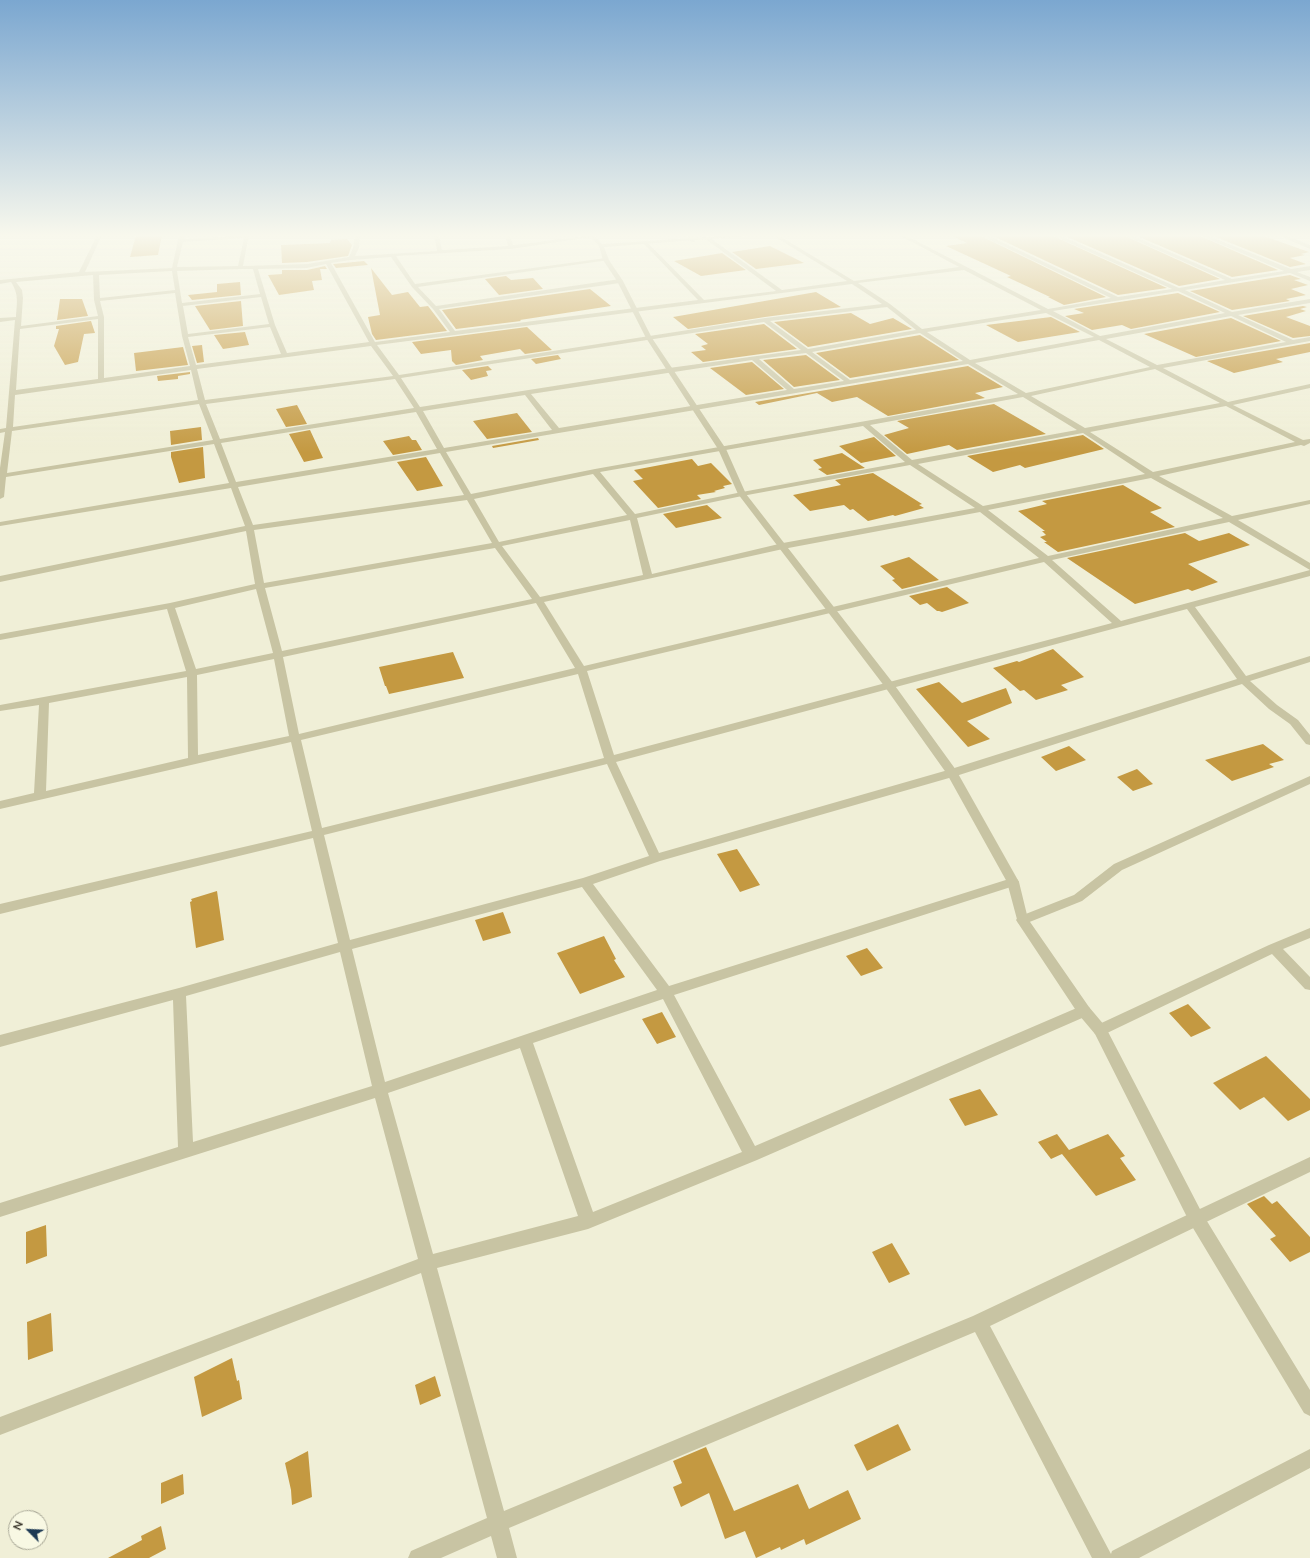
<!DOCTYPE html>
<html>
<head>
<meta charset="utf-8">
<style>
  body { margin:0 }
  #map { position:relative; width:1310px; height:1558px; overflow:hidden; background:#f0efd7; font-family:Lato,sans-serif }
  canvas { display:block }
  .north { position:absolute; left:8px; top:1510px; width:40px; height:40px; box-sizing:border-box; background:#f8f8e3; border:1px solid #a9a897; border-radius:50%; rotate:294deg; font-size:11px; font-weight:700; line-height:16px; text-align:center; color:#332f25 }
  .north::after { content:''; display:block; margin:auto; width:14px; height:18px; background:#1c3853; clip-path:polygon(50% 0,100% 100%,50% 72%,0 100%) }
</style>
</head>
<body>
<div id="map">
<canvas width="1310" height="1558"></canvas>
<div class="north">N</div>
</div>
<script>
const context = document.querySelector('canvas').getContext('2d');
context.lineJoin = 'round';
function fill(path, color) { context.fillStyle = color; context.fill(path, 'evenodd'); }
const building = new Path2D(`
  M 136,235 L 162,235 L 158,255 L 130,257 Z
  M 950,235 L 979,235 L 1106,297 L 1064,305 L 1048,297 L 1050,297 L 1007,277 L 1011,276 L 946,246 L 967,243 Z
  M 991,235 L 1051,235 L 1167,288 L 1118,295 Z
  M 1063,235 L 1123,235 L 1220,279 L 1179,286 Z
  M 1135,235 L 1198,235 L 1278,270 L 1232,277 Z
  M 1211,235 L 1261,235 L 1309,252 L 1301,254 L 1305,255 L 1290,258 L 1306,264 L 1290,267 Z
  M 347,239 L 352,245 L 348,256 L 307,262 L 282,263 L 281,245 L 330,243 L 331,240 Z
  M 770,246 L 804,263 L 756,269 L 732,252 Z
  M 722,253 L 746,270 L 701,276 L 674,261 Z
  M 364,261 L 368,265 L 336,268 L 333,264 Z
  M 325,266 L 327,269 L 320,269 L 322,280 L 312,281 L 314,290 L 279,295 L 268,275 L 282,274 L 282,270 L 307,270 Z
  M 371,268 L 392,295 L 408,292 L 420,307 L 428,306 L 447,331 L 376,340 L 372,334 L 368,317 L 380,315 Z
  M 1290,275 L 1301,279 L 1294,280 L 1308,285 L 1291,289 L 1306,295 L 1286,299 L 1290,301 L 1232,310 L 1190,291 Z
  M 506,276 L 511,280 L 533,278 L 543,289 L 499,295 L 485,279 Z
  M 240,282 L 241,295 L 192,300 L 188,295 L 217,292 L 217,284 Z
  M 590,289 L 611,306 L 520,320 L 521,321 L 456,329 L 442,310 Z
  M 816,292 L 841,307 L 765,317 L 688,329 L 673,317 Z
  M 1178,293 L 1220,312 L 1131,329 L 1122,325 L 1092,330 L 1065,316 L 1084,313 L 1074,309 Z
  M 60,299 L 82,299 L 88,316 L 57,320 Z
  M 241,301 L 243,326 L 210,330 L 195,306 Z
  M 1303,306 L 1307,307 L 1300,309 L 1306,311 L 1286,317 L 1310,326 L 1310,336 L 1293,338 L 1243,316 Z
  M 851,313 L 870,324 L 893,318 L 912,329 L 808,347 L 774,322 Z
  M 1051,317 L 1080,332 L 1018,342 L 986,325 Z
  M 1231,318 L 1281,341 L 1196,357 L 1144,334 Z
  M 91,321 L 95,333 L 84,334 L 78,362 L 65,365 L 54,346 L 59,329 L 56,329 L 56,326 Z
  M 764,324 L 797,349 L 703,362 L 691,352 L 706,350 L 701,346 L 708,344 L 695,334 Z
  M 527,327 L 552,350 L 525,354 L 520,349 L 480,356 L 483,360 L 456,365 L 452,361 L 451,350 L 421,354 L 412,342 Z
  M 245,332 L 249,345 L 223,349 L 214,335 Z
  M 920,335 L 959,360 L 850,378 L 816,353 Z
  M 1310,343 L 1310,352 L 1276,359 L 1283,362 L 1234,373 L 1207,361 Z
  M 202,345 L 204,362 L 197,363 L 192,346 Z
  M 183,347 L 188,365 L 136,371 L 134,353 Z
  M 558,355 L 561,359 L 536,364 L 531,359 Z
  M 806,355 L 840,380 L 794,387 L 763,360 Z
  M 752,362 L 784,389 L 746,395 L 710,368 Z
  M 488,366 L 492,370 L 486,371 L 488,376 L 471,380 L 462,370 Z
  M 968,366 L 1003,387 L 975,393 L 985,398 L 888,416 L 857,397 L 832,402 L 817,393 L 759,405 L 755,402 Z
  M 190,372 L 190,374 L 178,376 L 178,379 L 158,381 L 157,376 Z
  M 994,404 L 1046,434 L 957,450 L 949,445 L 907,454 L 884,435 L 909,428 L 897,421 Z
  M 297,405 L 307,424 L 286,427 L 276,409 Z
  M 517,413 L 532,432 L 487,439 L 473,421 Z
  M 201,427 L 202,440 L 171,445 L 170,431 Z
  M 310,430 L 323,458 L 304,462 L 289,434 Z
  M 1083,435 L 1104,449 L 1025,468 L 1020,465 L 993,472 L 967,456 Z
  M 409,436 L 412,440 L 416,440 L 422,450 L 393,455 L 383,441 Z
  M 874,437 L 896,456 L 861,463 L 839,446 Z
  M 538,438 L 539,440 L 493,448 L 492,446 Z
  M 203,447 L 205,478 L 179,483 L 171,457 L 171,452 Z
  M 842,453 L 865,468 L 827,475 L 818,469 L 822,468 L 813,460 Z
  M 426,457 L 443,486 L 417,491 L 397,462 Z
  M 692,459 L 698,466 L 711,463 L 732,484 L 723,486 L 725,488 L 714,491 L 716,492 L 697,495 L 701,499 L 658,508 L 633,481 L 643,479 L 634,470 Z
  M 873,473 L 922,504 L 919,505 L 924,508 L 895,516 L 893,515 L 868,521 L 853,509 L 850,510 L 844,505 L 810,511 L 793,495 L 841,485 L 835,480 Z
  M 1123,485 L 1162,508 L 1150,512 L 1175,527 L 1058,552 L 1044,542 L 1047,542 L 1040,537 L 1046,535 L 1042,531 L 1045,531 L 1018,511 L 1047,504 L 1042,501 Z
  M 707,505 L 722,518 L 676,528 L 663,514 Z
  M 1185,533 L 1199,541 L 1229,533 L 1250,545 L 1188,564 L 1218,582 L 1192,591 L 1188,589 L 1135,604 L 1067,558 Z
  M 909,557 L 939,580 L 902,589 L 892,580 L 895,579 L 880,566 Z
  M 947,587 L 969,603 L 942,612 L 939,611 L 937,611 L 927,603 L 920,605 L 909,596 Z
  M 1053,649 L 1084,677 L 1061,685 L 1068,690 L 1036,700 L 1024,690 L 1020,691 L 993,668 L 1017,661 L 1019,662 Z
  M 453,652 L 464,678 L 389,694 L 386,686 L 385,686 L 379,667 Z
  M 939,682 L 962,703 L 1006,688 L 1012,703 L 967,721 L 990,739 L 968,747 L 916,689 Z
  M 1263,744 L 1284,760 L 1269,764 L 1274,767 L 1232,781 L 1205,760 Z
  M 1069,746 L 1086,760 L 1056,771 L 1041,757 Z
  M 1137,769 L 1153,784 L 1133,791 L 1117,777 Z
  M 737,849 L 760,885 L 740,892 L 717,854 Z
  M 217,891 L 224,940 L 196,948 L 190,902 L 192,901 L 191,899 Z
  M 503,912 L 511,933 L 483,941 L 475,920 Z
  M 604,936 L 616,959 L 614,960 L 625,977 L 580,994 L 557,953 Z
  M 867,948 L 883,968 L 861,976 L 846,956 Z
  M 1188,1004 L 1211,1028 L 1191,1037 L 1169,1013 Z
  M 662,1012 L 676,1037 L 657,1044 L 642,1019 Z
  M 1266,1056 L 1310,1099 L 1310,1110 L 1288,1121 L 1264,1097 L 1240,1110 L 1213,1083 Z
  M 980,1089 L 998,1115 L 965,1126 L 949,1099 Z
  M 1057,1134 L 1069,1150 L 1108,1134 L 1125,1156 L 1120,1158 L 1136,1180 L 1096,1196 L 1062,1154 L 1051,1159 L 1038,1142 Z
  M 1264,1196 L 1272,1204 L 1277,1201 L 1310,1237 L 1310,1252 L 1290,1262 L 1270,1239 L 1276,1236 L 1247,1204 Z
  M 46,1225 L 47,1256 L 26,1264 L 26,1232 Z
  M 892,1243 L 910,1274 L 889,1283 L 872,1252 Z
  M 51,1313 L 53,1351 L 28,1360 L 27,1322 Z
  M 232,1358 L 237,1381 L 239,1380 L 242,1399 L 202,1417 L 194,1377 Z
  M 435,1376 L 441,1396 L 420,1405 L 415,1385 Z
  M 898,1424 L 911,1450 L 867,1471 L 854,1445 Z
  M 706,1447 L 734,1511 L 798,1484 L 809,1509 L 848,1490 L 861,1519 L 806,1545 L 804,1539 L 781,1550 L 780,1547 L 756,1558 L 745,1531 L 725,1539 L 709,1493 L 681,1507 L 673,1487 L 682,1483 L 673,1461 Z
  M 308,1451 L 312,1497 L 292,1505 L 291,1490 L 285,1463 Z
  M 183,1474 L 184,1494 L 161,1504 L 161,1483 Z
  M 161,1526 L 166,1549 L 149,1558 L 108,1558 L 142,1540 L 141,1536 Z`);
const minor = new Path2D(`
  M 97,235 L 102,235 L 85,272 L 172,268 L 179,235 L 184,235 L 184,239 L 249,235 L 243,266 L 307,264 L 349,257 L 353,248 L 355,235 L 360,235 L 359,248 L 355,256 L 437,251 L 434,235 L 439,235 L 442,250 L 508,246 L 505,235 L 510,235 L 513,245 L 593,235 L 591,237 L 511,249 L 396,256 L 415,284 L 606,258 L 609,260 L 418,287 L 436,306 L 620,279 L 623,281 L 620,283 L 439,309 L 455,331 L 698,300 L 645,245 L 644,244 L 647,242 L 704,300 L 776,291 L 707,240 L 706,239 L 709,237 L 782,290 L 847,281 L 772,235 L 778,235 L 854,281 L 959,267 L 899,235 L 905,235 L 1048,309 L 1111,298 L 980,235 L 987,235 L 1118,297 L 1172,289 L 1052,235 L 1059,235 L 1179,288 L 1225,280 L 1124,235 L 1131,235 L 1232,279 L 1284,271 L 1199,235 L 1206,235 L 1291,269 L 1310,266 L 1310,270 L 1297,272 L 1310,277 L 1310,281 L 1290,273 L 1185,290 L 1232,312 L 1310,299 L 1310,303 L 1238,315 L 1293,340 L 1310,337 L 1310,341 L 1163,368 L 1228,402 L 1310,384 L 1310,388 L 1233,405 L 1303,440 L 1310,439 L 1310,443 L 1304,446 L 1301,445 L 1159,476 L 1232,516 L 1310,500 L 1310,504 L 1238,520 L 1310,563 L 1310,570 L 1229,522 L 1052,560 L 1121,621 L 1310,570 L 1310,576 L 1195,607 L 1246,676 L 1310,656 L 1310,662 L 1250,681 L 1277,705 L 1298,720 L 1310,735 L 1310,745 L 1306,744 L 1290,724 L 1269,709 L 1242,684 L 956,776 L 660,861 L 593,884 L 669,986 L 1009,879 L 1013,878 L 1017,879 L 1019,882 L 1017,885 L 674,995 L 755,1146 L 1079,1007 L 1084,1006 L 1089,1007 L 1091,1011 L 1089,1015 L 757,1160 L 588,1229 L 437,1268 L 504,1511 L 973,1316 L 1310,1157 L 1310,1172 L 990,1326 L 1111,1554 L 1112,1551 L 1310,1449 L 1310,1468 L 1139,1558 L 1092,1558 L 975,1332 L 509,1528 L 517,1558 L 497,1558 L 491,1536 L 441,1558 L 408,1558 L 411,1551 L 487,1518 L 421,1273 L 0,1435 L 0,1417 L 418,1259 L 375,1098 L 0,1217 L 0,1203 L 178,1147 L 173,1000 L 0,1047 L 0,1035 L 179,988 L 338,943 L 313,838 L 0,914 L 0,904 L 312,831 L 291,742 L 0,809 L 0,801 L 34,793 L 39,705 L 0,711 L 0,705 L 186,671 L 167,609 L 0,640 L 0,634 L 170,603 L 255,584 L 246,531 L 0,582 L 0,576 L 245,526 L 231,488 L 0,526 L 0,522 L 229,483 L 214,444 L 6,477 L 4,497 L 0,499 L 0,468 L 5,432 L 0,433 L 0,429 L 6,428 L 15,320 L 0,322 L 0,318 L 16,317 C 17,302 19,295 11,282 L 0,284 L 0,280 L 79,272 ZM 244,238 L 238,266 L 177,267 L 183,242 ZM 391,257 L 412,287 L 433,309 L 450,332 L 375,342 L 331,263 L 351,260 ZM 326,264 L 369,342 L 287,353 L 275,325 L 258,269 L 307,268 ZM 242,269 L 253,269 L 260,294 L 182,303 L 177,271 ZM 964,270 L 1041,310 L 922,329 L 890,304 L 858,283 ZM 172,271 L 175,290 L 100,298 L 99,275 ZM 93,275 L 94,300 L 98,316 L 21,326 L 23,298 L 22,290 L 16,282 ZM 852,284 L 882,304 L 765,318 L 399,375 L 377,345 ZM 1178,291 L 1225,313 L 1100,336 L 1053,311 ZM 175,293 L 182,336 L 190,366 L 104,378 L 104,317 L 100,301 ZM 261,297 L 269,324 L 188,334 L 183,306 ZM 887,307 L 916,330 L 808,349 L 770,321 ZM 1046,313 L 1094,337 L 970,360 L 927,332 ZM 1231,316 L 1286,342 L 1157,365 L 1106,339 ZM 98,319 L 98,379 L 16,390 L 20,329 ZM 764,322 L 801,350 L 669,368 L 420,407 L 401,378 ZM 270,327 L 281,354 L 196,365 L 188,337 ZM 920,333 L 963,361 L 850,380 L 812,352 ZM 1099,340 L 1150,367 L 1026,393 L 975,363 ZM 371,346 L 393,376 L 205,400 L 197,369 ZM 806,353 L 844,381 L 794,389 L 759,359 ZM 752,360 L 787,390 L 559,428 L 531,394 ZM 968,364 L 1018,394 L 595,469 L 471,494 L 446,452 ZM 1155,369 L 1220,403 L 1085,428 L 1031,396 ZM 191,370 L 198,400 L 13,427 L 15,395 ZM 395,379 L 414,408 L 220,439 L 206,404 ZM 525,395 L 552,430 L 444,448 L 423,411 ZM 1023,397 L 1077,430 L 912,460 L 870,425 ZM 199,404 L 213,440 L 7,473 L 12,431 ZM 1226,406 L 1295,442 L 1153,472 L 1090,432 ZM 416,412 L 437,449 L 236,482 L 221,443 ZM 863,426 L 905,462 L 742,492 L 635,514 L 600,472 ZM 1083,433 L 1145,474 L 983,506 L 918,464 ZM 440,453 L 464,495 L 253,525 L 238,487 ZM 910,465 L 975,508 L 783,543 L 652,574 L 637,518 L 742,496 ZM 593,474 L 627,515 L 499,542 L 474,499 ZM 1151,478 L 1223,518 L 1048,556 L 988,510 ZM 467,500 L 492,543 L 264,583 L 254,530 ZM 980,512 L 1039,558 L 584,666 L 544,602 L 783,549 ZM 630,520 L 643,575 L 540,597 L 502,546 ZM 495,548 L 532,599 L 282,651 L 265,588 ZM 1044,562 L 1112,623 L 614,755 L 587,671 ZM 256,589 L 273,653 L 196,669 L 175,608 ZM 536,603 L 575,668 L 299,734 L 283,657 ZM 1187,609 L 1237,679 L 948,770 L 659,853 L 616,762 ZM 274,659 L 289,736 L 198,755 L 197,675 ZM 578,674 L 604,758 L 322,828 L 301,740 ZM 187,677 L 188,758 L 46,791 L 49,703 ZM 607,764 L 649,856 L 583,878 L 350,940 L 324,835 ZM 582,887 L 657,990 L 385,1082 L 352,949 ZM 340,952 L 372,1086 L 193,1142 L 186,996 ZM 663,999 L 742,1152 L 593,1212 L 533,1043 ZM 520,1048 L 578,1216 L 433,1254 L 388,1093 Z
  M 687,235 L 692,235 L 695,242 L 691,242 Z
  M 1277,235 L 1284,235 L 1310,245 L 1310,249 Z
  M 1310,776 L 1310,784 L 1122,870 L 1082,901 L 1022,925 L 1018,923 L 1016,920 L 1018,917 L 1074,895 L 1114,864 Z
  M 1310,928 L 1310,938 L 1283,949 L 1310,977 L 1310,990 L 1305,989 L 1272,954 L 1105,1034 L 1100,1036 L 1095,1034 L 1093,1030 L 1095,1026 L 1269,945 Z`);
const tertiary = new Path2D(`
  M 589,235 L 594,235 L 602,244 L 735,235 L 762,235 L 604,247 L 609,260 L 623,281 L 652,338 L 726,449 L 746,494 L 893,683 L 956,770 L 1019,882 L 1028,919 L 1089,1007 L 1105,1026 L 1202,1213 L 1310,1390 L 1310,1416 L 1304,1413 L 1190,1223 L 1095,1034 L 1079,1015 L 1018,923 L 1007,882 L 947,774 L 885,687 L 738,494 L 718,449 L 646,338 L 617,281 L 603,260 L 599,246 Z`);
fill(building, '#c49941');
fill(minor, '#c8c4a3');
fill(tertiary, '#c8c4a3');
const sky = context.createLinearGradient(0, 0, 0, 453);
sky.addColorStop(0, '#7ba7d0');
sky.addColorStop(0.52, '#f8f8ed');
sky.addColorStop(1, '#f8f8ed00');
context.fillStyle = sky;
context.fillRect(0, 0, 1310, 453);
</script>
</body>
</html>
